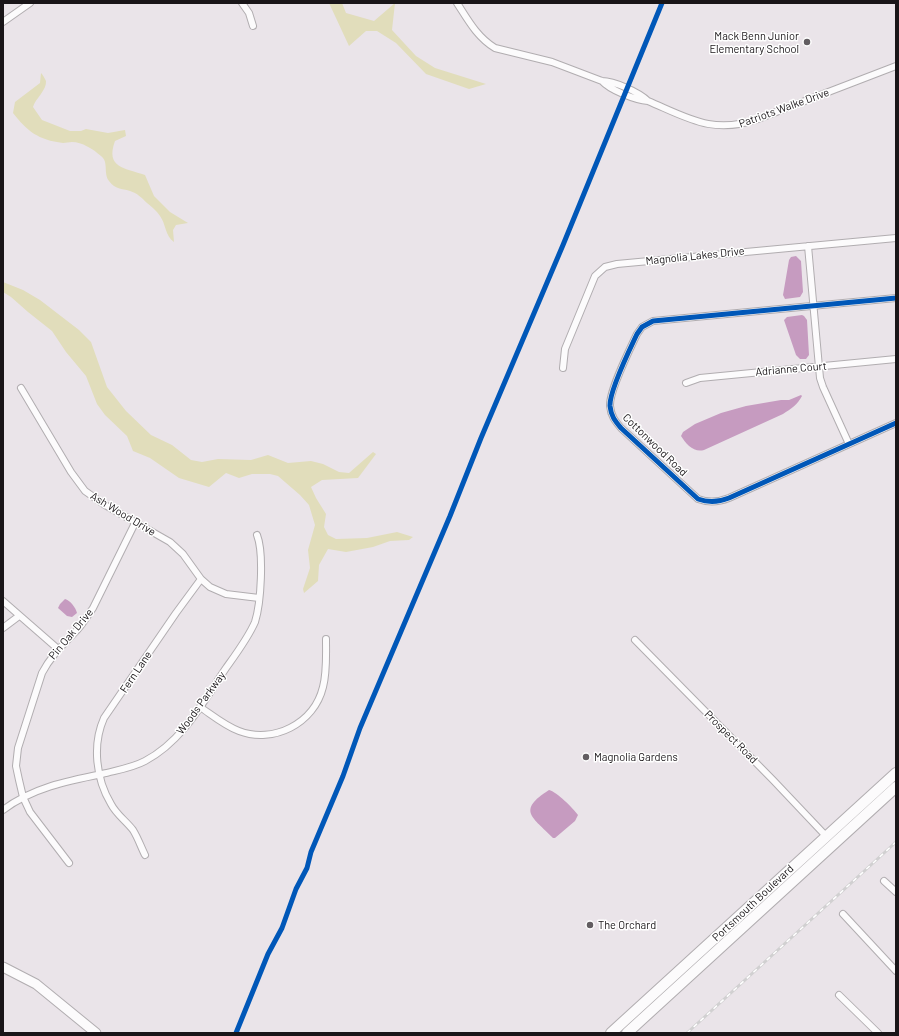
<!DOCTYPE html>
<html>
<head>
<meta charset="utf-8">
<style>
  body { margin:0 }
  #map { position:relative; width:899px; height:1036px; overflow:hidden; background:#eae4e9; font-family:Barlow,sans-serif }
  canvas { display:block }
  .frame { position:absolute; inset:0; border:4px solid #191518; pointer-events:none }
</style>
</head>
<body>
<div id="map">
<canvas width="899" height="1036"></canvas>
<div class="frame"></div>
</div>
<script>
const context = document.querySelector('canvas').getContext('2d');
context.lineJoin = 'round';
function fill(path, color) { context.fillStyle = color; context.fill(path, 'evenodd'); }
function trace(path, color, width, dash) { context.strokeStyle = color; context.lineWidth = width; context.lineCap = dash ? 'butt' : 'round'; context.setLineDash(dash || []); context.stroke(path); }
function drawText(font, color, halo, rows, align = 'center') {
  context.font = font + ' Barlow,sans-serif'; context.lineWidth = 3; context.setLineDash([]); context.textBaseline = 'middle'; context.strokeStyle = halo; context.fillStyle = color; for (const [text, x, y, turn = 0] of rows) {
    context.save(); context.translate(x, y); context.rotate((+turn || 0) * Math.PI / 180); context.textAlign = isNaN(turn) ? turn : align; if (halo) context.strokeText(text, 0, 0); context.fillText(text, 0, 0); context.restore();
  }
}
const green = new Path2D(`
  M 329,3 L 342,3 L 346,13 L 374,21 L 395,3 L 392,30 L 416,56 L 435,68 L 486,84 L 469,89 L 426,74 L 396,43 L 377,31 L 366,31 L 349,46 Z
  M 41,73 C 43,75 45,79 46,81 C 47,90 35,99 33,107 L 42,120 L 70,131 L 81,131 L 86,129 L 108,133 L 125,130 L 126,136 L 115,141 C 105,168 125,168 145,175 L 154,196 L 170,212 L 188,223 L 176,225 L 173,230 L 174,242 C 165,236 166,224 160,216 C 157,211 152,207 147,203 C 142,198 137,193 130,191 C 121,188 116,190 109,181 C 103,173 109,162 101,156 C 93,149 82,142 72,142 C 69,142 66,143 63,143 C 38,140 27,131 13,113 L 15,102 L 40,83 Z
  M 3,282 L 23,290 L 40,300 L 79,330 L 91,342 L 107,387 L 126,411 L 151,435 L 172,445 L 191,460 L 202,462 L 218,459 L 251,460 L 268,455 L 288,463 L 311,461 L 323,464 L 339,472 L 349,473 L 373,452 L 376,454 L 358,478 L 322,480 L 311,487 L 316,498 L 326,514 L 324,527 L 328,535 L 336,539 L 367,538 L 397,532 L 413,537 L 409,540 L 390,541 L 373,547 L 346,552 L 328,549 L 319,565 L 318,581 L 304,593 L 303,589 L 310,568 L 308,550 L 315,525 L 309,505 L 300,495 L 278,476 L 270,474 L 252,474 L 239,478 L 226,473 L 209,487 L 179,478 L 150,458 L 133,451 L 127,436 L 105,415 L 97,404 L 86,376 L 66,352 L 52,331 L 28,312 L 11,297 L 3,292 Z`);
const water = new Path2D(`
  M 796,256 L 801,261 L 803,292 L 800,297 L 785,299 L 783,295 L 789,260 L 791,257 Z
  M 802,315 L 804,316 L 807,320 L 809,355 L 806,359 L 800,359 L 796,355 L 784,320 L 787,317 Z
  M 801,395 L 802,396 C 798,404 791,409 783,414 L 704,450 C 694,453 686,444 681,436 L 683,432 L 695,424 L 721,413 L 746,406 L 781,400 L 789,400 Z
  M 65,599 C 70,600 76,608 77,613 L 72,617 L 67,616 L 58,608 L 60,604 Z
  M 549,790 C 557,792 573,808 578,815 L 575,821 L 555,838 L 553,838 C 533,817 516,811 549,790 Z`);
const minor = new Path2D(`
  M 242,3 L 249,13 L 253,26
  M 457,3 C 468,20 477,37 495,48 L 552,62 L 602,81 C 614,81 639,92 648,101
  M 3,22 L 30,3
  M 602,81 C 610,90 635,100 648,101 C 688,118 713,135 758,119 L 896,66
  M 808,246 L 820,378 L 823,387 L 849,444
  M 896,298 L 653,321 L 642,327 L 637,334 C 630,349 609,391 610,406 C 611,416 615,421 621,428 L 698,499 C 709,503 719,502 729,498 L 896,423
  M 563,368 L 565,349 L 595,276 L 605,267 L 617,264 L 896,238
  M 686,383 L 700,378 L 896,359
  M 21,388 L 71,472 L 85,491 L 105,505 L 170,542 L 183,554 L 201,579 L 210,587 L 226,594 L 259,598
  M 3,601 L 58,649
  M 3,628 L 19,616
  M 635,640 L 773,780 L 826,836
  M 200,707 C 212,715 225,726 239,731 C 273,744 314,724 323,687 C 327,672 326,655 326,639
  M 3,810 C 32,788 67,781 102,774 C 117,770 132,768 145,761 C 183,741 203,702 226,668 C 236,654 248,638 255,622 C 261,603 264,553 257,535
  M 145,855 C 141,847 138,838 133,830 C 126,821 116,814 111,804 C 96,779 92,745 104,718 L 176,613 L 201,579
  M 69,863 L 30,812 L 23,797 L 19,780 L 16,766 L 18,748 L 42,673 C 52,654 64,644 78,629 C 84,622 88,615 93,608 L 135,523
  M 884,881 L 896,892
  M 843,914 L 896,971
  M 839,995 L 878,1033`);
const secondary = new Path2D(`
  M 3,967 L 36,984 L 96,1033`);
const primary = new Path2D(`
  M 611,1033 L 896,773
  M 627,1033 L 896,787`);
const rail = new Path2D(`
  M 687,1033 L 896,842`);
const cycleway = new Path2D(`
  M 896,298 L 653,321 L 642,327 L 637,334 C 630,349 609,391 610,406 C 611,416 615,421 621,428 L 698,499 C 709,503 719,502 729,498 L 896,423
  M 236,1033 L 268,954 L 282,928 L 296,889 L 307,868 L 311,852 L 343,776 L 360,728 L 450,516 L 481,438 L 563,245 L 662,3`);
const markers = [
  [807,42,4,"#625d61"],
  [586,757,4,"#625d61"],
  [590,925,4,"#625d61"]
];
const poiNames = [
  ["Mack Benn Junior",799,36,"right"],
  ["Elementary School",799,49,"right"],
  ["Magnolia Gardens",594,757],
  ["The Orchard",598,925]
];
const streetNames = [
  ["Patriots Walke Drive",784,108,-20],
  ["Magnolia Lakes Drive",695,256,-6],
  ["Adrianne Court",791,369,-5],
  ["Cottonwood Road",655,445,44],
  ["Ash Wood Drive",123,514,31],
  ["Pin Oak Drive",71,634,-50],
  ["Fern Lane",136,672,-56],
  ["Woods Parkway",201,703,-54],
  ["Prospect Road",731,737,45],
  ["Portsmouth Boulevard",753,903,-43]
];
fill(green, '#e1ddbb');
fill(water, '#c69bc0');
trace(minor, '#b1adb0', 8);
trace(secondary, '#b1adb0', 11);
trace(primary, '#b1adb0', 12);
trace(minor, '#fcfbfc', 6);
trace(secondary, '#fcfbfc', 9);
trace(primary, '#fcfbfc', 10);
trace(rail, '#d1d0d1', 3);
trace(rail, '#fff', 1.5, [4.5]);
trace(cycleway, '#0057b8', 5);
for (const [x, y, r, color] of markers) { const dot = new Path2D(); dot.arc(x, y, r, 0, 2 * Math.PI); context.fillStyle = color; context.fill(dot); trace(dot, '#fff', 1.5); }
drawText('11px', '#191518', '#fff', poiNames, 'left');
drawText('11px', '#191518', '#fff', streetNames);
</script>
</body>
</html>
